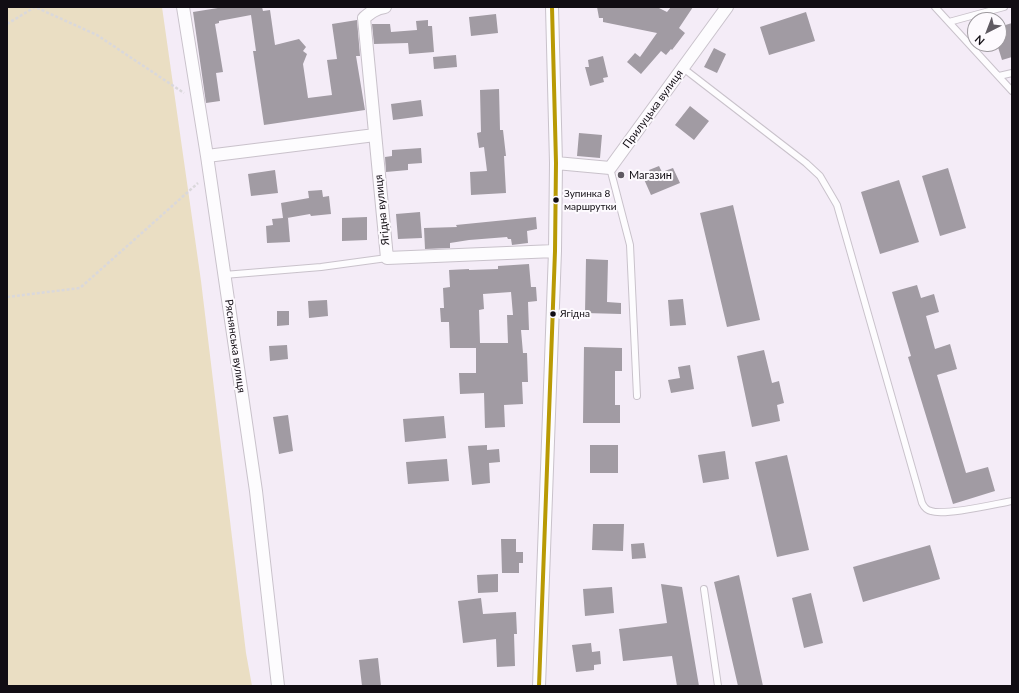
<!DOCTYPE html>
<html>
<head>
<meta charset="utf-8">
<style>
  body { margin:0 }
  #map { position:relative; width:1019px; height:693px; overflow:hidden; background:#f4ecf7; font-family:Lato,sans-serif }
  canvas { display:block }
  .frame { position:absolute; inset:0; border:8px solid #110d13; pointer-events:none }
  .north { position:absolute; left:967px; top:12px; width:40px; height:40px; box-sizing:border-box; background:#fdfafe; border:1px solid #9f9ba0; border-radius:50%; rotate:222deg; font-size:11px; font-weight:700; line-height:16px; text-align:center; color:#110d13 }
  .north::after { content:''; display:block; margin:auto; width:14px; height:18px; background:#605b63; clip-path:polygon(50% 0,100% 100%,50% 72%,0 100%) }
</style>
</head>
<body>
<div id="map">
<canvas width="1019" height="693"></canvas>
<div class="frame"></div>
<div class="north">N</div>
</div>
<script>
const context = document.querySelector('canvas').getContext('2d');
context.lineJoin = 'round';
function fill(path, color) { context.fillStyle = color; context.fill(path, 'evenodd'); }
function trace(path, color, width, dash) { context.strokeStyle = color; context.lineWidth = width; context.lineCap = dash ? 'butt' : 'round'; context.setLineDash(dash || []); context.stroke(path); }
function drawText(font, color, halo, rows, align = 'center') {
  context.font = font + ' Lato,sans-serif'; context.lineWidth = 4; context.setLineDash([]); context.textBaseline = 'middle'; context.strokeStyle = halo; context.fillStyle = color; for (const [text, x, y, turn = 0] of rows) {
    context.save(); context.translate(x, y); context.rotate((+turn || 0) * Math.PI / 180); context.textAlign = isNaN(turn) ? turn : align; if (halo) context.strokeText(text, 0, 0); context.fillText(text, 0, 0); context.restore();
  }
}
const green = new Path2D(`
  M 7,7 L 162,7 L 201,281 L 246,653 L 252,686 L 7,686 Z`);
const building = new Path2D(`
  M 224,7 L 262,7 L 263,11 L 270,10 L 275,45 L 299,39 L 306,47 L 303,51 L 307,54 L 303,64 L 308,98 L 332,95 L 327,60 L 337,59 L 332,24 L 357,20 L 360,56 L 356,56 L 365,110 L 264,125 L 253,51 L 256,51 L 251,15 L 219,21 L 219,23 L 215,24 L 223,72 L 216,73 L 220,101 L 206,103 L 193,12 Z
  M 597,7 L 657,7 L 667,12 L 671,7 L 693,7 L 679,28 L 685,33 L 672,50 L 671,49 L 666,55 L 661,51 L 641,74 L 627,62 L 635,53 L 640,57 L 657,33 L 603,22 L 603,18 L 599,18 Z
  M 806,12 L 815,41 L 769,55 L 760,27 Z
  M 496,14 L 498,33 L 471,36 L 469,17 Z
  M 428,20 L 428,26 L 432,26 L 434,52 L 409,54 L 408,43 L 374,44 L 372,24 L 390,24 L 391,32 L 417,30 L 416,21 Z
  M 1012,23 L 1012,57 L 1002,60 L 997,44 L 999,44 L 999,27 Z
  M 714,48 L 726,54 L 717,73 L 704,67 Z
  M 456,55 L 457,67 L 434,69 L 433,57 Z
  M 603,56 L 608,77 L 603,78 L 604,82 L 590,86 L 585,67 L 589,67 L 588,60 Z
  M 499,89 L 500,130 L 503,130 L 506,156 L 504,156 L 506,193 L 471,195 L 470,172 L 487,171 L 484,147 L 479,148 L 477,133 L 481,132 L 480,90 Z
  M 421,100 L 423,116 L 393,120 L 391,104 Z
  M 690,106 L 709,121 L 694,140 L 675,125 Z
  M 579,133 L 602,135 L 600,158 L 577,156 Z
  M 421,148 L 422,163 L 408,164 L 408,170 L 386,172 L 385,157 L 392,156 L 392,150 Z
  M 659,166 L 662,172 L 673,168 L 680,183 L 651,195 L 643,177 L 651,174 L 649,170 Z
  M 948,168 L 966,228 L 940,236 L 922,176 Z
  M 275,170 L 278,193 L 251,196 L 248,174 Z
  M 899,180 L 919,242 L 880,254 L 861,192 Z
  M 322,190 L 323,197 L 329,196 L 331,214 L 311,216 L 310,214 L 287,218 L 288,218 L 290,242 L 267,243 L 266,226 L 273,225 L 272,219 L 283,218 L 281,203 L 309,198 L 308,191 Z
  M 733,205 L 760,320 L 727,327 L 700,213 Z
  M 420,212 L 422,238 L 398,239 L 396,214 Z
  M 367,217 L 367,240 L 342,241 L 342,218 Z
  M 536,217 L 537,229 L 527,231 L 528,243 L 512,245 L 511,239 L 508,239 L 507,237 L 469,240 L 450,243 L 450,248 L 425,249 L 424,228 L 457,227 L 456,225 Z
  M 586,259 L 608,260 L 607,302 L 621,303 L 621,314 L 585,313 Z
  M 529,264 L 531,287 L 536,287 L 537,301 L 528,302 L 529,330 L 521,330 L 523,353 L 527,353 L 528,382 L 522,382 L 523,404 L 504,405 L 505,427 L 485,428 L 484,393 L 460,394 L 459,373 L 476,373 L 476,348 L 450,348 L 449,322 L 441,322 L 440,308 L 444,308 L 443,288 L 450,287 L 449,270 L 469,269 L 469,270 L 498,269 L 498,266 ZM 511,292 L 513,315 L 507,315 L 508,343 L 480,343 L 479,310 L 484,309 L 483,294 Z
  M 917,285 L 921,298 L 934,294 L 939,312 L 926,316 L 935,349 L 950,344 L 957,369 L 937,375 L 966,473 L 988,467 L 995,491 L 953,504 L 908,357 L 911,356 L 892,292 Z
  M 683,299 L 686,325 L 670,326 L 668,300 Z
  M 327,300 L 328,316 L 309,318 L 308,301 Z
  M 277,311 L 289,311 L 289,325 L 277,326 Z
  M 287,345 L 288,359 L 270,361 L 269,346 Z
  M 584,347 L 622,348 L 622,371 L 615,371 L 615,405 L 620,405 L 620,423 L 583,423 Z
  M 764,350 L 772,383 L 779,381 L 784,403 L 777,405 L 780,421 L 752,427 L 737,356 Z
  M 690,365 L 694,389 L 671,393 L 668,380 L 680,378 L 678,367 Z
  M 288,415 L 293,451 L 279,454 L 273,417 Z
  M 444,416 L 446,438 L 405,442 L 403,419 Z
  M 487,445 L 487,450 L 499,449 L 500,462 L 489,463 L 490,483 L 472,485 L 468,446 Z
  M 590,445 L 618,445 L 618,473 L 590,473 Z
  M 725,451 L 729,479 L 703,483 L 698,455 Z
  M 787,455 L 809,550 L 777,557 L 755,462 Z
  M 447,459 L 449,481 L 408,484 L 406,462 Z
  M 593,524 L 624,524 L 623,551 L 592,550 Z
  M 501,539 L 516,539 L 516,552 L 523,552 L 523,563 L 519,563 L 519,573 L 502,573 Z
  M 644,543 L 646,558 L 632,559 L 631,544 Z
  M 930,545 L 940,579 L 863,602 L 853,567 Z
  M 498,574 L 498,592 L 478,593 L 477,575 Z
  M 739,575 L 763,686 L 738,686 L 714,582 Z
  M 661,584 L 682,587 L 699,686 L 677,686 L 672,656 L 623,661 L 619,629 L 667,623 Z
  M 612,587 L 614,613 L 585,616 L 583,589 Z
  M 811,593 L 823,643 L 804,648 L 792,598 Z
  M 481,598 L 483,614 L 516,612 L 517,634 L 514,634 L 515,666 L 497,667 L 496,639 L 463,643 L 458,601 Z
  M 591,643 L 592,652 L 600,651 L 601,664 L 594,665 L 594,670 L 576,672 L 572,645 Z
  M 378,658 L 381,686 L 362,686 L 359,660 Z`);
const path = new Path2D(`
  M 7,24 L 35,7 L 97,35 L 184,93
  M 7,297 L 80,288 L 198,183`);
const service = new Path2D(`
  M 935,7 L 1012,91
  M 949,22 L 1004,7
  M 683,68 L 806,163 L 820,176 L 837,205 L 922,503 C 924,507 926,510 931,511 C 945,516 995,504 1012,501
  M 999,76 L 1012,73
  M 610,168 L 630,245 L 637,396
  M 224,275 L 321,267 L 387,258
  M 704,589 L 718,686`);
const minor = new Path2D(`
  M 183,7 L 207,156 L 256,491 L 278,686
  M 385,7 C 376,8 370,13 364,18 L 387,258 L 555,251
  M 207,156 L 375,135
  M 556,163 L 610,168 L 727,7
  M 539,686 L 555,251 L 556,163 L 552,7`);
const bus1 = new Path2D(`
  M 539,686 L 555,251 L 556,163 L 552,7`);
const markers = [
  [621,175,4,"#605b63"],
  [556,200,3.5,"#110d13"],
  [553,314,3.5,"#110d13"]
];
const busNames = [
  ["Зупинка 8",564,194],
  ["маршрутки",564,207],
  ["Ягідна",560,314]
];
const streetNames = [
  ["Прилуцька вулиця",653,109,-54],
  ["Ягідна вулиця",382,210,-96],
  ["Ряснянська вулиця",235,346,82]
];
const poiNames = [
  ["Магазин",629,175]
];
fill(green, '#eadec3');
fill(building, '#a19ba3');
trace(service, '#c9c2cb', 8);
trace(minor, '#c9c2cb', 14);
trace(path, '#dad8db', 2.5, [3, 2]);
trace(service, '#fdfcfe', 6);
trace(minor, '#fdfcfe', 12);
trace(bus1, '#b99a04', 4);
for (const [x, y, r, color] of markers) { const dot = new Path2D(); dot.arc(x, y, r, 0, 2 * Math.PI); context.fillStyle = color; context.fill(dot); trace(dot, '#fdfafe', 1.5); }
drawText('10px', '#110d13', '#fdfafe', busNames, 'left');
drawText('11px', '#110d13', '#fdfafe', streetNames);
drawText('11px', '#110d13', '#fdfafe', poiNames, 'left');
</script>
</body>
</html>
